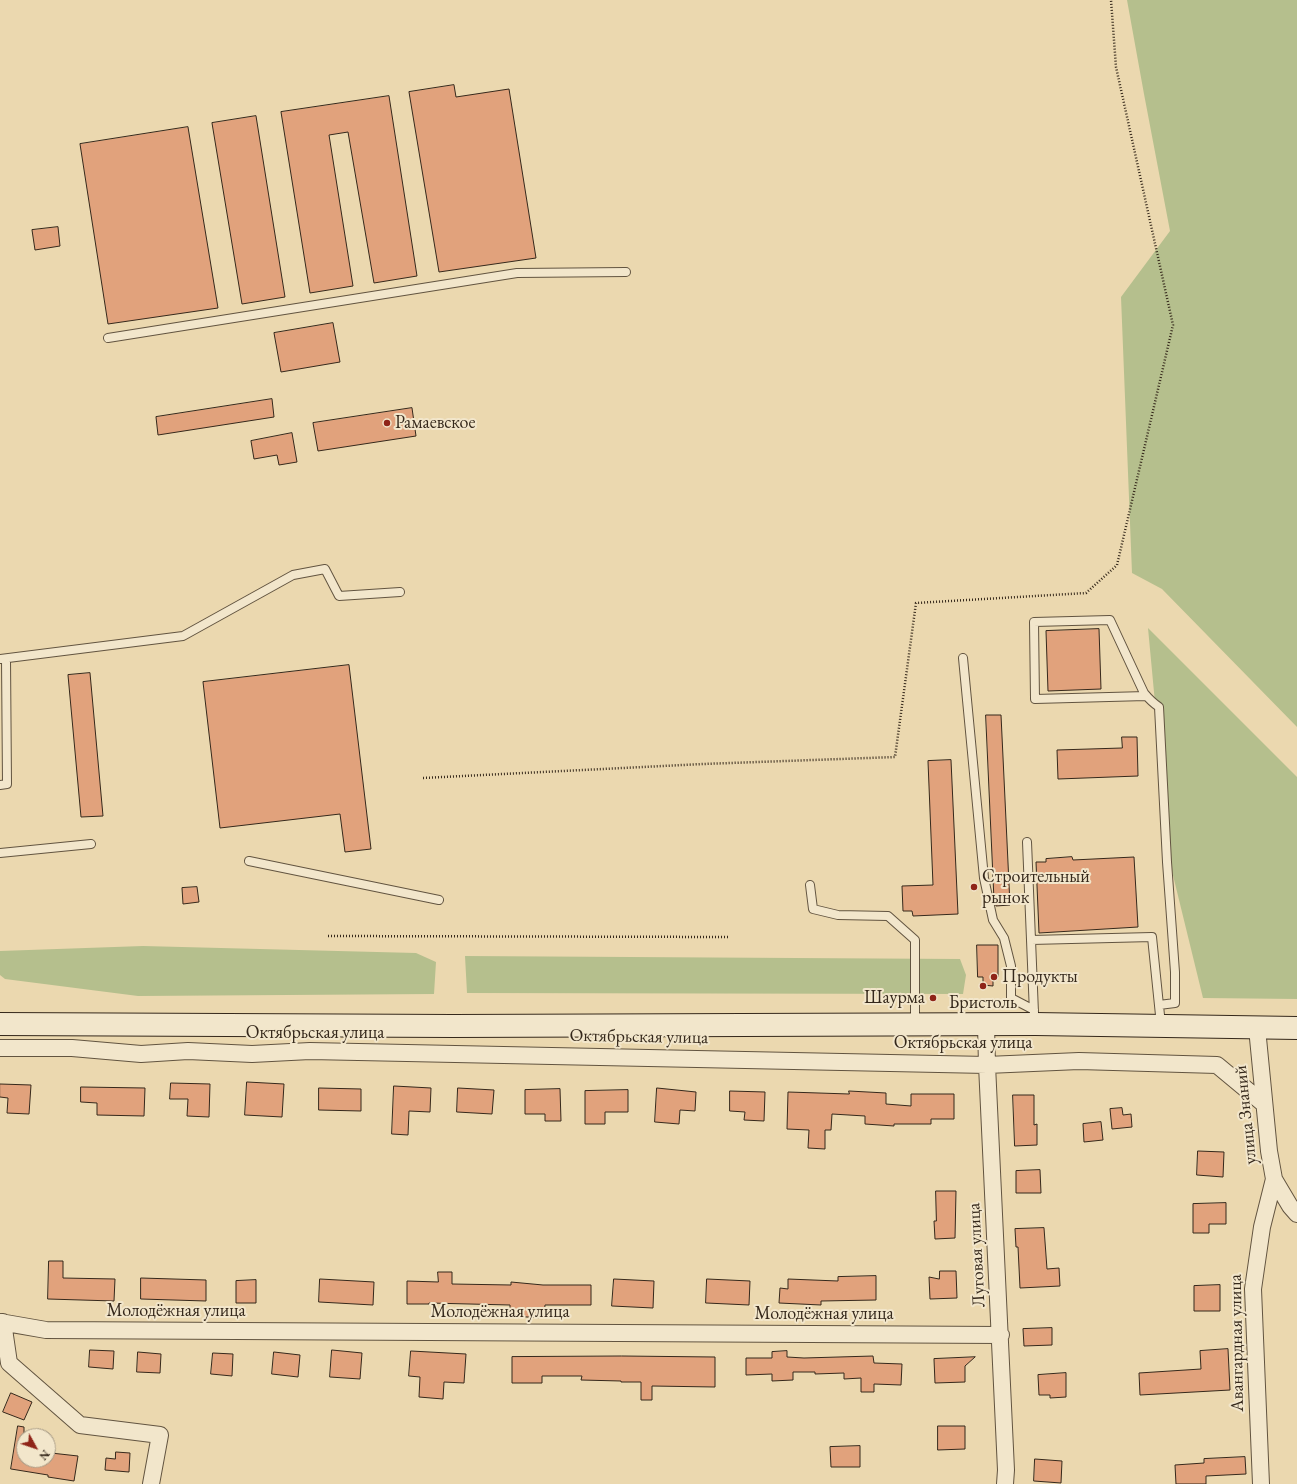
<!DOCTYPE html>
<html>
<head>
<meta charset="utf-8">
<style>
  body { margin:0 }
  #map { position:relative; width:1297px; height:1484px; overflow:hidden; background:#ebd8af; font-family:"EB Garamond",serif }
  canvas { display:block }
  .north { position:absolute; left:16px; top:1428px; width:40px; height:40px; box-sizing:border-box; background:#f2e6cb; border:1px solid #a69a85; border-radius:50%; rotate:130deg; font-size:11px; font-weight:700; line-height:16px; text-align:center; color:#35281b }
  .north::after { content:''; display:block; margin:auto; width:14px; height:18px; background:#8f2418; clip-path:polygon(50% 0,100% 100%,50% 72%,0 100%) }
</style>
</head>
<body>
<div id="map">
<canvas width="1297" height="1484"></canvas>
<div class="north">N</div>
</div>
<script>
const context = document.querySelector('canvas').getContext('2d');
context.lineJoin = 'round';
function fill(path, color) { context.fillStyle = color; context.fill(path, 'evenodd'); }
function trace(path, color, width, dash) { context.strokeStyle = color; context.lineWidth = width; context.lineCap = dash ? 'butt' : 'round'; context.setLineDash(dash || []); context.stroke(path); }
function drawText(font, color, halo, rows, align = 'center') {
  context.font = font + ' "EB Garamond",serif'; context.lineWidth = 4; context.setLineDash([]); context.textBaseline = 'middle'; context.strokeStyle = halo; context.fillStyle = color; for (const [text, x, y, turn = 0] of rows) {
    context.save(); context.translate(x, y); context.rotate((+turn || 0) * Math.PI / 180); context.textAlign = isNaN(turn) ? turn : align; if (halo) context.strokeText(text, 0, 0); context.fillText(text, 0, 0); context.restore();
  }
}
const green = new Path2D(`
  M 1127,0 L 1297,0 L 1297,727 L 1162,589 L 1132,573 L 1121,297 L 1170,231 L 1144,94 Z
  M 1148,628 L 1297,777 L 1297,999 L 1203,998 L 1170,863 Z
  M 143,946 L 416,953 L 436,962 L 434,994 L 138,996 L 5,979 L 0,975 L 0,951 Z
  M 465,956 L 960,959 L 966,975 L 963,994 L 467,993 Z`);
const building = new Path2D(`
  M 454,85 L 456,97 L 509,89 L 536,258 L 439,272 L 409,92 Z
  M 389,96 L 417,276 L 374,283 L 348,132 L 329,135 L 353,286 L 310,293 L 281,112 Z
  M 256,116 L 285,297 L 242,304 L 212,123 Z
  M 188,127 L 218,308 L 108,324 L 80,144 Z
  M 58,227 L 60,246 L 35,250 L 32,230 Z
  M 333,323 L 340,362 L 281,372 L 274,333 Z
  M 272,399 L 274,417 L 158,435 L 156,417 Z
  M 412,408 L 416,436 L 318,451 L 313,423 Z
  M 292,433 L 297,462 L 279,465 L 277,455 L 254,459 L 251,441 Z
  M 1099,629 L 1101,689 L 1048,691 L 1046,631 Z
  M 349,665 L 371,849 L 345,852 L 340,814 L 220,828 L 203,682 Z
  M 90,673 L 103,816 L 81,817 L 68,675 Z
  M 986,715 L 1001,715 L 1010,905 L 996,906 L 994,898 Z
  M 1122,737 L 1137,737 L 1138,776 L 1058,779 L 1057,750 L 1122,748 Z
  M 951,760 L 958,914 L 913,916 L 912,911 L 903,911 L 902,886 L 933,885 L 928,761 Z
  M 1072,857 L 1073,860 L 1134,857 L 1138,927 L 1039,933 L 1036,862 L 1046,862 L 1046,859 Z
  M 197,887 L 199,902 L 183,904 L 182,888 Z
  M 977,945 L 998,945 L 998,977 L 993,977 L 993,986 L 983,985 L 983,977 L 978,977 Z
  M 247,1082 L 284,1084 L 282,1117 L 245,1115 Z
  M 171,1083 L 210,1084 L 209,1117 L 187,1116 L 188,1099 L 170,1099 Z
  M 0,1084 L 31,1085 L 29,1114 L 7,1113 L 8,1098 L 0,1097 Z
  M 394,1086 L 431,1088 L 430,1112 L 409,1111 L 408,1135 L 392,1134 Z
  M 81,1087 L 145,1088 L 144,1116 L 97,1115 L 97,1103 L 81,1102 Z
  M 319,1088 L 361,1089 L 361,1111 L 319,1110 Z
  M 458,1088 L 494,1090 L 492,1114 L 457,1112 Z
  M 657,1088 L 696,1092 L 695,1111 L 680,1110 L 679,1124 L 655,1122 Z
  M 560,1089 L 561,1121 L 545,1121 L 545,1114 L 525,1114 L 525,1090 Z
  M 628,1090 L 628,1112 L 605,1112 L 605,1124 L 585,1124 L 585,1091 Z
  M 730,1091 L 765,1092 L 764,1121 L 744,1120 L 745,1112 L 730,1111 Z
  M 849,1091 L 886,1093 L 886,1104 L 911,1106 L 911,1094 L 954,1094 L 954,1119 L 931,1119 L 931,1124 L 894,1124 L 894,1126 L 865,1124 L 865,1116 L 832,1114 L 831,1130 L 825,1130 L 825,1149 L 808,1148 L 809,1130 L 787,1129 L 788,1092 L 849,1094 Z
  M 1013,1095 L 1034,1095 L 1034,1125 L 1037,1124 L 1037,1145 L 1015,1146 Z
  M 1122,1108 L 1123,1115 L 1131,1114 L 1132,1127 L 1112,1129 L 1110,1109 Z
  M 1101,1122 L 1103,1140 L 1084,1142 L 1083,1124 Z
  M 1198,1151 L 1224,1152 L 1223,1177 L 1197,1175 Z
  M 1040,1170 L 1041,1193 L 1016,1193 L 1016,1171 Z
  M 936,1191 L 956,1191 L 955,1238 L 935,1239 L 934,1221 L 936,1221 Z
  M 1226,1203 L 1226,1224 L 1209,1224 L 1209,1233 L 1193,1233 L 1193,1204 Z
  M 1044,1228 L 1047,1269 L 1059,1268 L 1060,1286 L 1020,1288 L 1018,1247 L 1016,1247 L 1015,1229 Z
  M 49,1261 L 63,1261 L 63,1278 L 115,1279 L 114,1301 L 48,1299 Z
  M 940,1271 L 956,1271 L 957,1298 L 930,1299 L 929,1277 L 939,1279 Z
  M 438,1272 L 452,1272 L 452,1284 L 511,1285 L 511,1282 L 543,1285 L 591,1285 L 591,1305 L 545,1305 L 544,1318 L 510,1316 L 510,1305 L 429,1303 L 429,1304 L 407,1304 L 407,1281 L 438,1282 Z
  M 876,1276 L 876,1300 L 821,1301 L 821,1305 L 779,1303 L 780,1288 L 788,1289 L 788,1279 L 838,1281 L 838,1277 Z
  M 141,1278 L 206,1280 L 206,1301 L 141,1299 Z
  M 320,1279 L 374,1282 L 373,1305 L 319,1302 Z
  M 614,1279 L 654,1281 L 653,1308 L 612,1306 Z
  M 707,1279 L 750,1281 L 749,1305 L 706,1303 Z
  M 256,1280 L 256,1303 L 236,1303 L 236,1281 Z
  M 1220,1285 L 1220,1311 L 1194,1311 L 1194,1286 Z
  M 1052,1328 L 1052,1345 L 1024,1346 L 1023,1329 Z
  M 1228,1349 L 1230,1390 L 1140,1395 L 1139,1373 L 1201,1369 L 1200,1351 Z
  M 90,1350 L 114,1351 L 113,1369 L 89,1367 Z
  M 332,1350 L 362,1353 L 360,1379 L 330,1377 Z
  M 411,1351 L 466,1354 L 464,1383 L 444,1382 L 443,1399 L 419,1397 L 420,1377 L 409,1376 Z
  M 787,1351 L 787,1357 L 804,1358 L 873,1356 L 874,1363 L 902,1364 L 901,1385 L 874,1384 L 874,1392 L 861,1392 L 861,1378 L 844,1379 L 844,1373 L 815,1374 L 815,1372 L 793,1372 L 793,1380 L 772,1381 L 772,1374 L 746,1375 L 746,1358 L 772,1358 L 772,1352 Z
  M 138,1352 L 161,1354 L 160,1373 L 137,1372 Z
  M 274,1352 L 300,1355 L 298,1377 L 272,1374 Z
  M 213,1353 L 233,1354 L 232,1376 L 211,1374 Z
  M 622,1356 L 715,1357 L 715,1387 L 652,1386 L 652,1400 L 641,1400 L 641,1382 L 621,1382 L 621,1381 L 581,1380 L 582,1376 L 542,1376 L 542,1383 L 512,1383 L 512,1357 Z
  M 975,1357 L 965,1366 L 965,1382 L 935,1383 L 934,1359 Z
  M 1066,1373 L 1066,1397 L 1050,1398 L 1050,1395 L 1039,1395 L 1038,1375 Z
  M 11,1393 L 32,1402 L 24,1420 L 3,1412 Z
  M 18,1426 L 24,1427 L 24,1460 L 50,1460 L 51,1453 L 78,1456 L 74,1481 L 48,1477 L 48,1475 L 11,1469 Z
  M 938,1426 L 965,1426 L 965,1449 L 938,1450 Z
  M 860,1446 L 860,1467 L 831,1467 L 830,1447 Z
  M 116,1452 L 130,1453 L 129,1472 L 105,1470 L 106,1458 L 115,1459 Z
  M 1245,1457 L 1246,1474 L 1206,1476 L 1206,1484 L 1176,1484 L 1175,1465 L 1204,1463 L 1204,1459 Z
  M 1035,1459 L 1062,1461 L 1061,1483 L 1034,1481 Z`);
const path = new Path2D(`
  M 423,778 L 703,764 L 895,757 L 916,603 L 1086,593 L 1117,565 L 1173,325 L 1116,67 L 1111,0
  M 328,936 L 730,937`);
const lane = new Path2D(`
  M 108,338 L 517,273 L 626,272
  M 963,658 L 984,878 L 993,920 L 1004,938 L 1011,966 L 1011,998 L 1034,1010
  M 0,659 L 183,636 L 293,575 L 325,569 L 339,596 L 400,592
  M 1146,696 L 1035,699 L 1034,622 L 1110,620 L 1144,693 C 1149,699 1153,703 1159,707 L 1167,862 L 1175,972 L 1175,1003 L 1159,1005
  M 0,785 L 7,784 L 6,659
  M 1027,842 L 1034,1013
  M 0,853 L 91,844
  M 249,861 L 439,900
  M 810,885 L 813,909 L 838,915 L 888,916 L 915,940 L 915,1024
  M 1031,940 L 1152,937 L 1161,1025`);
const street = new Path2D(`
  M 986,1025 L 987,1065 L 1006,1470 L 1005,1484
  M 1257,1028 L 1269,1151 L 1274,1179 L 1290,1206 L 1297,1214
  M 0,1048 L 72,1048 L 141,1054 L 188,1051 L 252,1054 L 310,1051 L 987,1065 L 1079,1061 L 1217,1065 L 1264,1104
  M 0,1322 L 46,1330 L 1001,1335
  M 3,1322 L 9,1363 L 80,1425 L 160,1435 L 151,1484
  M 1261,1484 L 1253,1289 L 1262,1227 L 1274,1179`);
const secondary = new Path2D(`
  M 0,1024 L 453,1026 L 1035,1024 L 1297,1028`);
const markers = [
  [387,423,4,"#8f2418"],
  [974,887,4,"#8f2418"],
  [994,977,4,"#8f2418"],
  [983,986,4,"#8f2418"],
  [933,998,4,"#8f2418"]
];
const poiNames = [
  ["Рамаевское",395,423],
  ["Строительный",982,877],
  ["рынок",982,898],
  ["Продукты",1002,977],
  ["Шаурма",925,998,"right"],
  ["Бристоль",983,1003,"center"]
];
const streetNames = [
  ["Октябрьская улица",315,1033],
  ["Октябрьская улица",639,1037,1],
  ["Октябрьская улица",963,1043],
  ["улица Знаний",1246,1115,-96],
  ["Луговая улица",977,1255,-93],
  ["Молодёжная улица",176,1311],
  ["Молодёжная улица",500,1312],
  ["Молодёжная улица",824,1314],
  ["Авангардная улица",1237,1343,-91]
];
fill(green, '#b5bf8d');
fill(building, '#e1a27c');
trace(building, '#35281b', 1);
trace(lane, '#625440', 10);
trace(street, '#625440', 18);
trace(secondary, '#35281b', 24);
trace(path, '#35281b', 2.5, [1, 2]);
trace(lane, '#f2e6cb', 8);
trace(street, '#f2e6cb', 16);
trace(secondary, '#f2e6cb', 22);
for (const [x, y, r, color] of markers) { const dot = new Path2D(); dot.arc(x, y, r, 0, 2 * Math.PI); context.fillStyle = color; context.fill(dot); trace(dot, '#f2e6cb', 1.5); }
drawText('18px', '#35281b', '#f2e6cb', poiNames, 'left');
drawText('18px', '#35281b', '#f2e6cb', streetNames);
</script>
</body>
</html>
